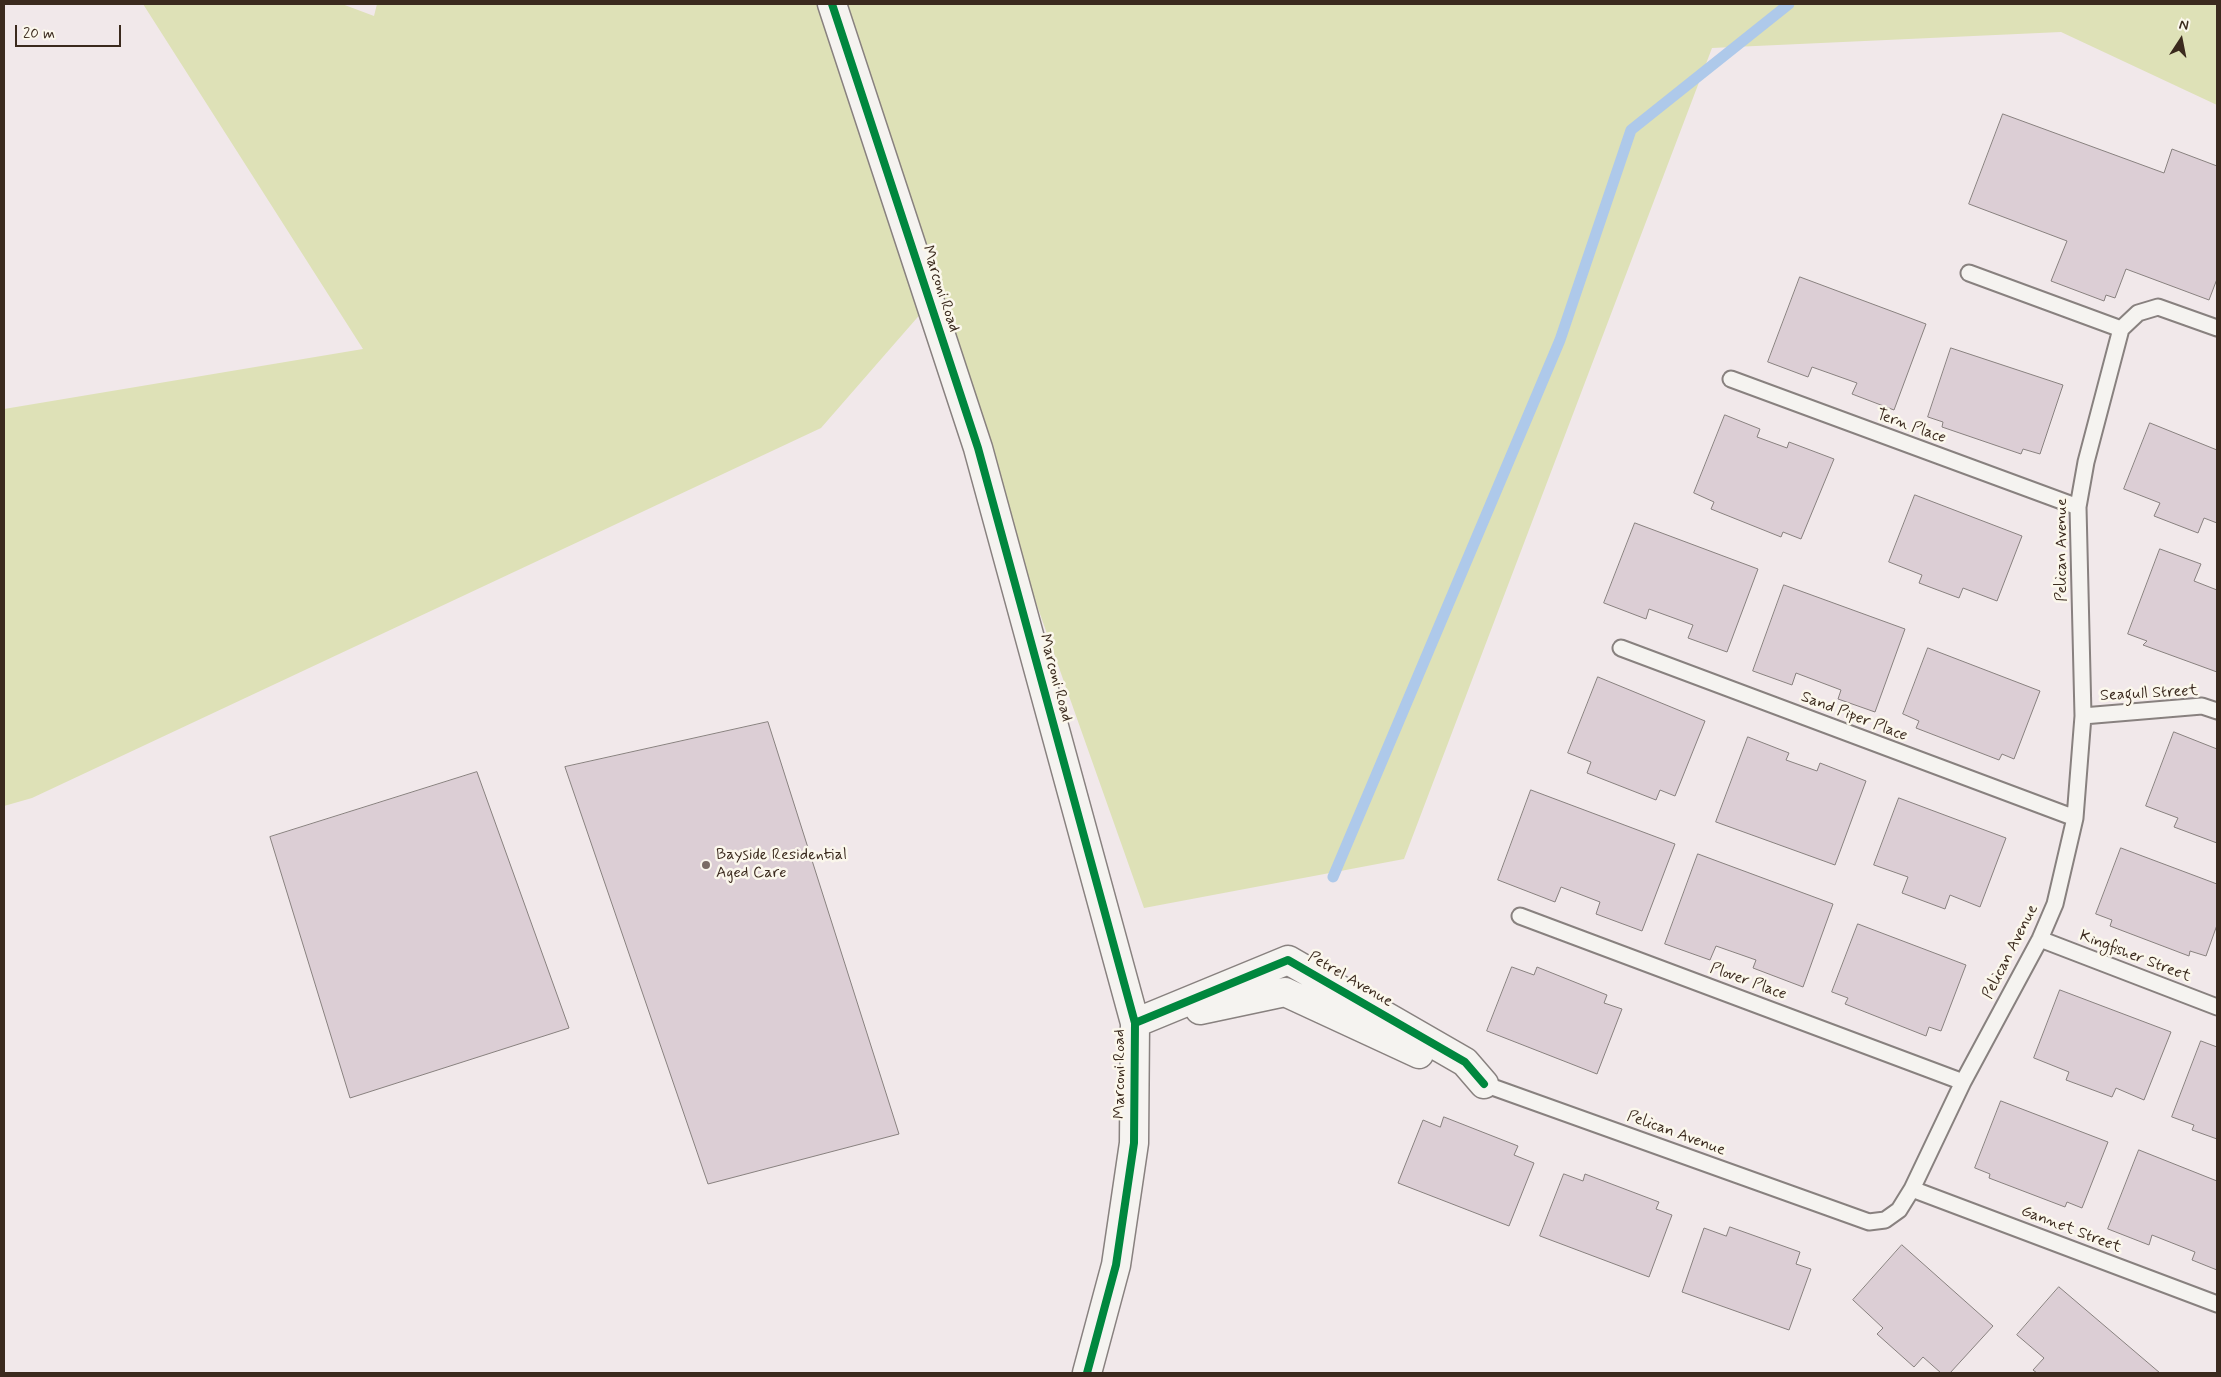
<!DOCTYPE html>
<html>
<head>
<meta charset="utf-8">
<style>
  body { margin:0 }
  #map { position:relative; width:2221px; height:1377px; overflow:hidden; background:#f1e8ea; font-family:Mynerve,sans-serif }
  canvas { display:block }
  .frame { position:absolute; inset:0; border:5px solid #3b2a1e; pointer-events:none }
  .north { position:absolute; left:2156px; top:15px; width:50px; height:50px; -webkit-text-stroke:4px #fbf7ec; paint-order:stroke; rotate:11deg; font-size:14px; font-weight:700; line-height:20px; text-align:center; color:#3b2a1e }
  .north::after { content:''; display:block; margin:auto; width:18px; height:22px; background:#3b2a1e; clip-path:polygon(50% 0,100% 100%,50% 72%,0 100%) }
  .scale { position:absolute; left:15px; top:25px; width:106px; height:22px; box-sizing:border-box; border:2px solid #3b2a1e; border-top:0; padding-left:6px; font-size:15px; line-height:18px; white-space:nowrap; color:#3b2a1e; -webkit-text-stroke:4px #fbf7ec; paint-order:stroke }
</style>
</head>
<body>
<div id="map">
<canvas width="2221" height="1377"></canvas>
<div class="frame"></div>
<div class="north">N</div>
<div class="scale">20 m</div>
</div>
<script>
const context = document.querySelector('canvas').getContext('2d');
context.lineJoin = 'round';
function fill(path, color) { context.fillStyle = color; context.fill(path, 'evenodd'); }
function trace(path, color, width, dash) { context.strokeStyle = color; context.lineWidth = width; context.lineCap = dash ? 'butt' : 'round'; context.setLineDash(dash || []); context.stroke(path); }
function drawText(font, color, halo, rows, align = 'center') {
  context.font = font + ' Mynerve,sans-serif'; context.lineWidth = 5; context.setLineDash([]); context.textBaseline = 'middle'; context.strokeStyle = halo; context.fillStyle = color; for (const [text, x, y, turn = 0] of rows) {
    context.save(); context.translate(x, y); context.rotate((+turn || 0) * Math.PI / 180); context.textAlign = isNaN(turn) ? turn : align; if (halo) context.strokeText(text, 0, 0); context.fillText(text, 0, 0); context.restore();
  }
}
const green = new Path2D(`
  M 143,4 L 342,4 L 374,16 L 377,4 L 2217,4 L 2217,105 L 2061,32 L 1712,48 L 1404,859 L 1144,908 L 930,303 L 821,428 L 32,798 L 4,806 L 4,409 L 363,349 Z`);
const stream = new Path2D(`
  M 1333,877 L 1560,340 L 1631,130 L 1789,4`);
const building = new Path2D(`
  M 2003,114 L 2164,173 L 2172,149 L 2217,166 L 2217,279 L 2209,300 L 2126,269 L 2115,298 L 2106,295 L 2104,301 L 2051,281 L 2067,241 L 1969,204 Z
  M 1800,277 L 1926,324 L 1894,410 L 1852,394 L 1857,383 L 1812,367 L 1808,377 L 1768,362 Z
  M 1951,348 L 2063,385 L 2040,454 L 2023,449 L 2021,454 L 1942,427 L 1943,422 L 1928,417 Z
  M 1725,415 L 1760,429 L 1757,437 L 1787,448 L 1789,442 L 1834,459 L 1801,539 L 1783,532 L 1781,537 L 1711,509 L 1714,502 L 1694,493 Z
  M 2150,423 L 2217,450 L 2217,523 L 2204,518 L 2198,533 L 2154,516 L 2160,503 L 2124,489 Z
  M 1915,495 L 2022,536 L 1997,601 L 1963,588 L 1959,598 L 1919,583 L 1922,575 L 1889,562 Z
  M 1635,523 L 1758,569 L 1727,652 L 1688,638 L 1693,625 L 1649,609 L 1646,619 L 1604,603 Z
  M 2160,549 L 2201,564 L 2194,581 L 2217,590 L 2217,672 L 2143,645 L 2147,641 L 2128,634 Z
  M 1784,585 L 1905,629 L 1875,712 L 1838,699 L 1841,690 L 1796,673 L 1792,685 L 1753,671 Z
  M 1928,648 L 2040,691 L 2014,759 L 2002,754 L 1999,760 L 1916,728 L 1919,721 L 1903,714 Z
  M 1598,677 L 1705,721 L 1675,796 L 1660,790 L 1656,800 L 1587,773 L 1591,762 L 1568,753 Z
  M 768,722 L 899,1134 L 708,1184 L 565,767 Z
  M 2174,732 L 2217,749 L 2217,843 L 2174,827 L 2178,818 L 2146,806 Z
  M 1748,737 L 1789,753 L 1786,760 L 1817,771 L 1820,763 L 1866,781 L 1835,865 L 1716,822 Z
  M 477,772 L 569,1028 L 350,1098 L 270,837 Z
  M 1531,790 L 1675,844 L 1642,931 L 1596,914 L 1600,902 L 1561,887 L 1555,902 L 1498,880 Z
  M 1899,798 L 2006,838 L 1980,907 L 1950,895 L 1945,909 L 1902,893 L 1908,877 L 1874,865 Z
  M 2121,848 L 2217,884 L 2217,925 L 2206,956 L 2190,951 L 2189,956 L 2110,926 L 2112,920 L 2096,914 Z
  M 1698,854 L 1833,904 L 1803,987 L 1753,968 L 1756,960 L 1716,946 L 1710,960 L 1665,944 Z
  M 1858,924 L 1966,965 L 1941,1031 L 1929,1027 L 1926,1036 L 1845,1004 L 1848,998 L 1832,992 Z
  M 1512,967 L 1534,975 L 1537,967 L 1607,995 L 1604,1003 L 1622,1009 L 1597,1074 L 1487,1031 Z
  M 2060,990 L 2171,1032 L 2144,1100 L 2116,1088 L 2112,1097 L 2066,1080 L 2069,1072 L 2034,1058 Z
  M 2201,1041 L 2217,1047 L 2217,1139 L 2192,1130 L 2194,1125 L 2172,1117 Z
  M 2001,1101 L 2108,1142 L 2082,1208 L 2067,1202 L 2065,1207 L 1989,1178 L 1990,1174 L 1975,1168 Z
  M 1444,1117 L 1518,1146 L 1514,1155 L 1534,1163 L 1509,1226 L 1398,1183 L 1423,1120 L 1440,1127 Z
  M 2139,1150 L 2217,1181 L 2217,1270 L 2192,1260 L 2195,1252 L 2152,1235 L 2149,1245 L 2108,1229 Z
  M 1564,1174 L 1583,1181 L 1585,1174 L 1659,1202 L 1656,1209 L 1672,1215 L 1649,1277 L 1540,1236 Z
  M 1730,1227 L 1800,1252 L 1796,1264 L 1811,1269 L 1789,1330 L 1682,1292 L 1704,1228 L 1726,1236 Z
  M 1902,1245 L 1993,1326 L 1950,1373 L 1941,1373 L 1923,1357 L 1914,1367 L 1877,1334 L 1883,1328 L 1853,1300 Z
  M 2059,1287 L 2160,1373 L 2037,1373 L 2033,1370 L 2044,1358 L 2017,1335 Z`);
const lane = new Path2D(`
  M 1969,273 L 2121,329
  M 1731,379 L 2078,507
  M 1621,648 L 2075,818
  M 2083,716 L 2202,706 L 2217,711
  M 1520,916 L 1963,1082
  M 2040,939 L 2217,1007
  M 1484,1084 L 1869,1222 L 1885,1220 L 1899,1210 L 1912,1189 L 1963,1082 L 2040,939 L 2055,904 L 2075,818 L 2083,716 L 2078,507 L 2086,462 L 2121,329 L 2138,313 L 2158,307 L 2217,328
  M 1912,1189 L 2217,1304`);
const street = new Path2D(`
  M 832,4 L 978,448 L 1135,1023 L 1134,1143 L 1116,1265 L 1087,1373
  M 1200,1010 L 1285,992 L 1419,1054
  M 1135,1023 L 1288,960 L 1465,1062 L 1484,1084`);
const cycleway = new Path2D(`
  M 832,4 L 978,448 L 1135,1023 L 1134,1143 L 1116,1265 L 1087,1373
  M 1135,1023 L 1288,960 L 1465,1062 L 1484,1084`);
const markers = [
  [706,865,5,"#7b6c65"]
];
const streetNames = [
  ["Marconi Road",940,289,72],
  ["Tern Place",1911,427,20],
  ["Pelican Avenue",2063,550,-90],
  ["Marconi Road",1055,678,75],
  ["Seagull Street",2149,694,-3],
  ["Sand Piper Place",1854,717,21],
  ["Pelican Avenue",2011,952,-63],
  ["Kingfisher Street",2135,957,21],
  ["Petrel Avenue",1350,980,30],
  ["Plover Place",1748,982,20],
  ["Marconi Road",1121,1074,-90],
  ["Pelican Avenue",1676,1134,20],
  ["Gannet Street",2071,1230,21]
];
const poiNames = [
  ["Bayside Residential",716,856],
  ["Aged Care",716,874]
];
fill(green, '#dee1b7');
trace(stream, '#aec9ea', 11);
fill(building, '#dcced5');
trace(building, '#88817f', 1);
trace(lane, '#88817f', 19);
trace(street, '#88817f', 31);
trace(lane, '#f5f3f0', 15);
trace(street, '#f5f3f0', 28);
trace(cycleway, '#00873e', 8);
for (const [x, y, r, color] of markers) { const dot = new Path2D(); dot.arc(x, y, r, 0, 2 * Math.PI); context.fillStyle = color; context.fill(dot); trace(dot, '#fbf7ec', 2); }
drawText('16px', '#3b2a1e', '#fbf7ec', streetNames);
drawText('16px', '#3b2a1e', '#fbf7ec', poiNames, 'left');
</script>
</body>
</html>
